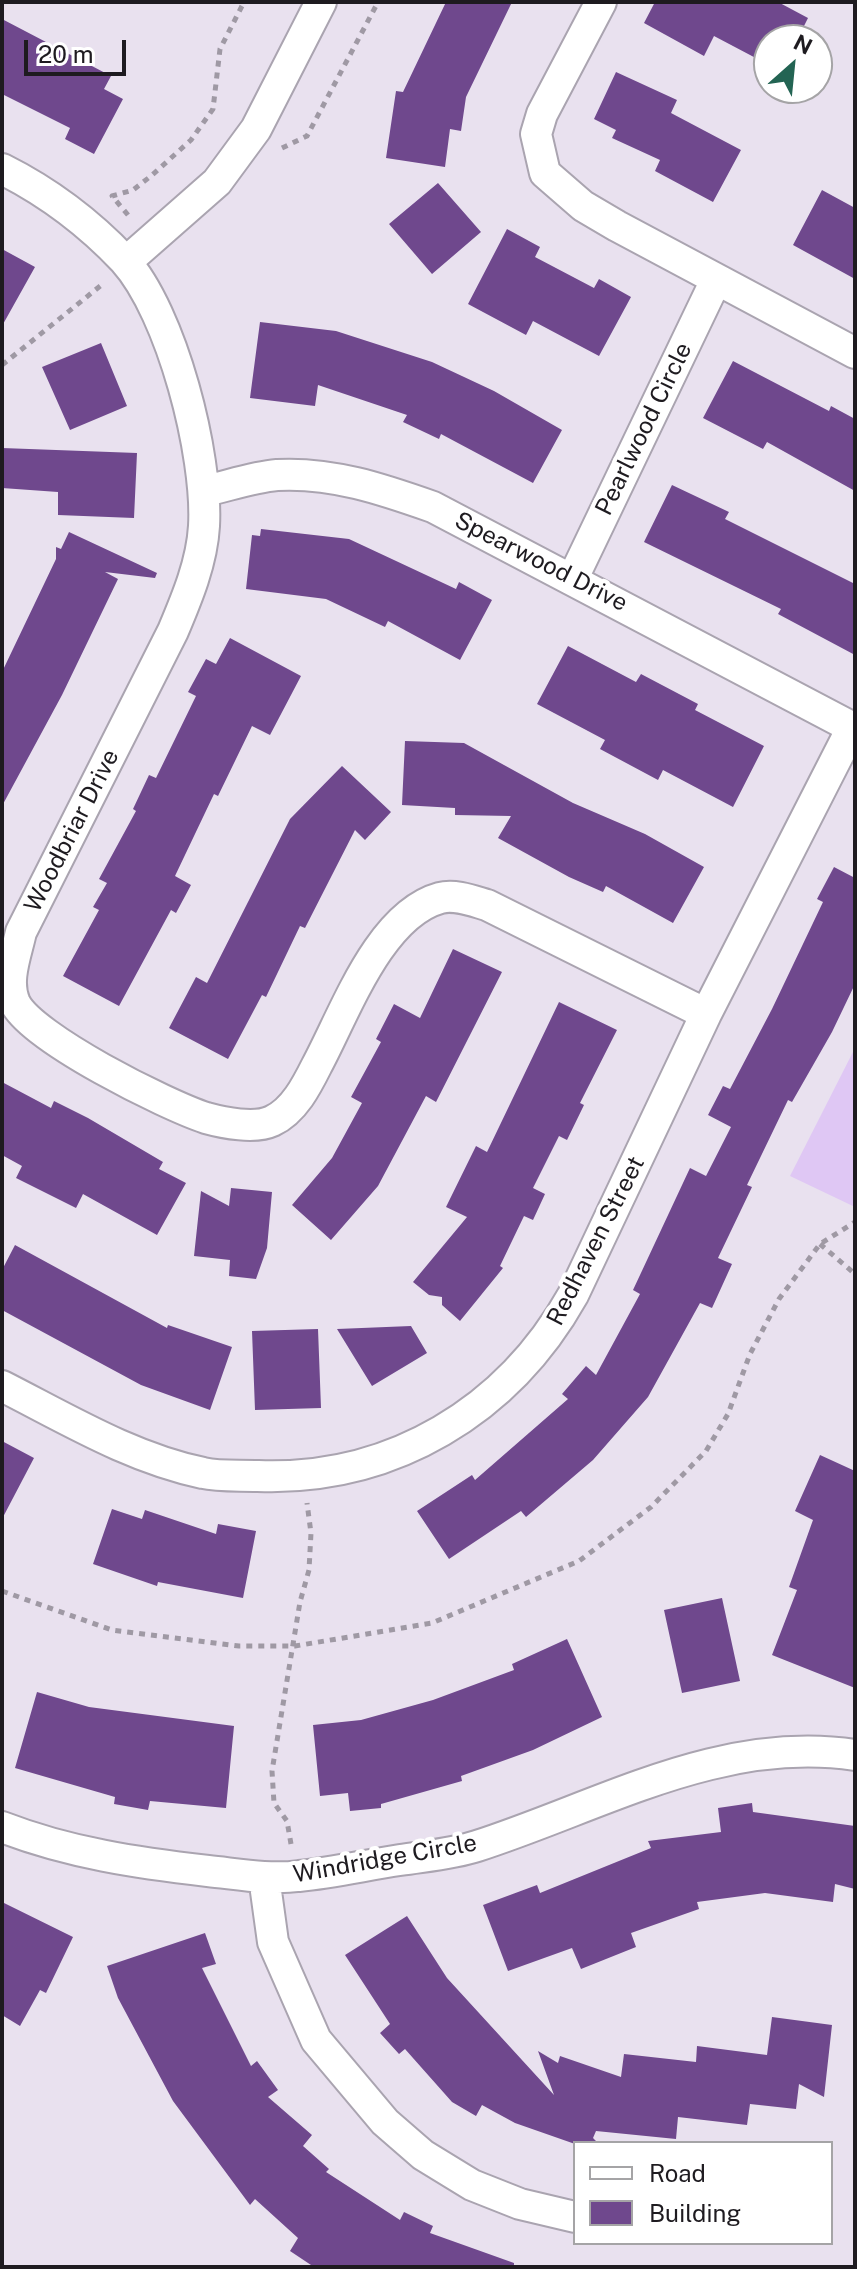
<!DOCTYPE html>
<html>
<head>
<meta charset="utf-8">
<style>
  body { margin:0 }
  #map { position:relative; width:857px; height:2269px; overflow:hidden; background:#e9e1ef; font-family:"Public Sans",sans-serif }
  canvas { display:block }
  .frame { position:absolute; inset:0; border:4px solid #1e1b20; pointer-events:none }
  .legend { position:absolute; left:573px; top:2141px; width:260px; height:104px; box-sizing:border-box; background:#fff; border:2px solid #a5a4a6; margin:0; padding:10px 14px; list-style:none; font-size:24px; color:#1e1b20 }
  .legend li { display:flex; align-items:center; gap:16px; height:40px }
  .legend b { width:40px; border:2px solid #a5a4a6 }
  .north { position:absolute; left:753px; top:24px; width:80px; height:80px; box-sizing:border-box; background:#fff; border:2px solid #a5a4a6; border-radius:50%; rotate:27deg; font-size:22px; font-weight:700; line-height:32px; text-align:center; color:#1e1b20 }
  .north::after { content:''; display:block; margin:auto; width:28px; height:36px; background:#236453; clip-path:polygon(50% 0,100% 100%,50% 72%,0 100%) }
  .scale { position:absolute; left:24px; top:40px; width:102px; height:36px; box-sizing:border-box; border:4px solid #1e1b20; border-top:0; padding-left:10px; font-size:24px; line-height:28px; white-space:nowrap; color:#1e1b20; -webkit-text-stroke:6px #fff; paint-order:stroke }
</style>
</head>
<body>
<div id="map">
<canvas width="857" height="2269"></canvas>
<div class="frame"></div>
<ul class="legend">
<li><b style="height:10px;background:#fff"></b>Road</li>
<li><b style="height:22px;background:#6f488d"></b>Building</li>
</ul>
<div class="north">N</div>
<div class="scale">20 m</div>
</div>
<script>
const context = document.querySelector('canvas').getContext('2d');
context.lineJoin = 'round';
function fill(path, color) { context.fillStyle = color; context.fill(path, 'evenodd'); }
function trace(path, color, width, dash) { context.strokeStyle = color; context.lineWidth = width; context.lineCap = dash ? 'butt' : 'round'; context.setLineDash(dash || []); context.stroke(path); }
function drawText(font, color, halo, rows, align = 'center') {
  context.font = font + ' "Public Sans",sans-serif'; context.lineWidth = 8; context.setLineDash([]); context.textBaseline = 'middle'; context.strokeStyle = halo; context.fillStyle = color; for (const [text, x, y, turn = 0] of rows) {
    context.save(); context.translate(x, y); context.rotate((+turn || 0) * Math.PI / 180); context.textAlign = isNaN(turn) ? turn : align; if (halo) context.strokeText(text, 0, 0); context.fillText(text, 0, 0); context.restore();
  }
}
const green = new Path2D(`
  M 855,1048 L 855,1207 L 790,1176 Z`);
const building = new Path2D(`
  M 446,2 L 512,2 L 466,97 L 461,131 L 450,129 L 445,167 L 386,158 L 396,91 L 403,92 Z
  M 655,2 L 778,2 L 808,18 L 797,40 L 769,40 L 769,65 L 714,36 L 704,56 L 644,23 Z
  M 2,19 L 111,76 L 104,89 L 123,99 L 94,154 L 65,139 L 70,128 L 2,94 Z
  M 616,72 L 677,100 L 671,113 L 741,150 L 713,202 L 655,171 L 660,160 L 612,138 L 616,130 L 594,119 Z
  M 438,183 L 481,232 L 432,274 L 389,224 Z
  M 822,190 L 855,208 L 855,279 L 793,245 Z
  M 507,229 L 540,247 L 535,257 L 594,288 L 599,279 L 631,297 L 599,356 L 533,321 L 526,335 L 468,304 Z
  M 2,249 L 35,267 L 2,326 Z
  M 260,322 L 336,331 L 432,362 L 494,391 L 562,430 L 533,483 L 441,434 L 439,439 L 403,422 L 407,415 L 318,385 L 315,406 L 250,398 Z
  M 101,343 L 127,406 L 70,430 L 42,367 Z
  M 733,361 L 829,411 L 831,406 L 855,419 L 855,491 L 767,442 L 763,449 L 703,418 Z
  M 2,448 L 137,453 L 134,518 L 58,515 L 58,492 L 2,488 Z
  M 672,485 L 729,512 L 725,519 L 855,584 L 855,655 L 778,614 L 781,609 L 644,542 Z
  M 261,529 L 349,539 L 456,589 L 459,582 L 492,600 L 460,660 L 388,621 L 385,627 L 326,599 L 246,589 L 252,535 L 260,536 Z
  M 69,532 L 157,573 L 155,578 L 105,572 L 118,579 L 62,695 L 2,806 L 2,672 L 56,559 L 56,547 L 61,549 Z
  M 230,638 L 301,676 L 270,735 L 252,726 L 218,796 L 214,794 L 175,876 L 191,885 L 176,913 L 171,910 L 119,1006 L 63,976 L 99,910 L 93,907 L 107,883 L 99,879 L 136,811 L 133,809 L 149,775 L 156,778 L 196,696 L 188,692 L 206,659 L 216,664 Z
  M 568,646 L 636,682 L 641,674 L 698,704 L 695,710 L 764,746 L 733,807 L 663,770 L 658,780 L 600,749 L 605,740 L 537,704 Z
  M 405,741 L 464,743 L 573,803 L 645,834 L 704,867 L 673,923 L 606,886 L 603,892 L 569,877 L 498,838 L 511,816 L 455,815 L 455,808 L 402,805 Z
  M 342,766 L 391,812 L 365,840 L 355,830 L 305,928 L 300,926 L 266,997 L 262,995 L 228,1059 L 169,1028 L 196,977 L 207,983 L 290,819 Z
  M 834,867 L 855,878 L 855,984 L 832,1032 L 792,1102 L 788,1100 L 747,1185 L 752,1187 L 718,1258 L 732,1264 L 712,1308 L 700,1303 L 648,1397 L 593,1460 L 526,1517 L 521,1511 L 449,1559 L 417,1511 L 472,1475 L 475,1480 L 568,1399 L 562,1394 L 586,1366 L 596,1375 L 640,1294 L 633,1290 L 690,1168 L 706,1176 L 731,1127 L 708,1115 L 723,1086 L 730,1089 L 772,1009 L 823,902 L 817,899 Z
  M 453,949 L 502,972 L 436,1102 L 426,1096 L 378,1186 L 331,1240 L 292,1205 L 332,1158 L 362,1103 L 351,1097 L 381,1042 L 376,1039 L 394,1004 L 420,1018 Z
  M 559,1002 L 617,1030 L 580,1103 L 584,1105 L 567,1140 L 559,1136 L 533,1188 L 545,1194 L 533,1220 L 524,1216 L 500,1266 L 503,1268 L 460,1321 L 442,1305 L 442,1297 L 429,1295 L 413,1282 L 467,1217 L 446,1207 L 476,1146 L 487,1152 Z
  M 2,1082 L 51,1108 L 54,1101 L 88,1118 L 163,1162 L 159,1169 L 186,1183 L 157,1235 L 83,1194 L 76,1208 L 16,1178 L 22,1166 L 2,1155 Z
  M 231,1188 L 272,1192 L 267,1248 L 256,1279 L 229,1276 L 230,1260 L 194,1256 L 201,1191 L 229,1206 Z
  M 15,1245 L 167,1328 L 168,1325 L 232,1347 L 210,1410 L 141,1385 L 2,1310 L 2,1270 Z
  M 411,1326 L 427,1353 L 372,1386 L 337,1329 Z
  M 318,1329 L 321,1408 L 255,1410 L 252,1331 Z
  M 2,1441 L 34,1458 L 2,1519 Z
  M 820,1455 L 855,1471 L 855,1688 L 772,1655 L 797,1590 L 789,1587 L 813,1520 L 795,1511 Z
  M 112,1509 L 142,1519 L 145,1510 L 216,1534 L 218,1524 L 256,1531 L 243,1598 L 158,1582 L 157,1586 L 93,1564 Z
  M 722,1598 L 740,1681 L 682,1693 L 664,1610 Z
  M 567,1639 L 602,1717 L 533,1750 L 461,1776 L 462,1781 L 381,1804 L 381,1808 L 350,1811 L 348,1793 L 320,1796 L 313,1725 L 361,1720 L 433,1700 L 514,1670 L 512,1664 Z
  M 37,1692 L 89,1707 L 234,1726 L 226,1808 L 150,1801 L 148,1810 L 114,1804 L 115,1797 L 15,1768 Z
  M 752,1803 L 753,1812 L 855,1826 L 855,1889 L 835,1884 L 833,1902 L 765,1893 L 697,1902 L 699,1909 L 631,1933 L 636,1947 L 581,1969 L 572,1948 L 508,1971 L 483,1905 L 537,1885 L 540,1893 L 651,1848 L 648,1841 L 721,1832 L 718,1808 Z
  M 2,1902 L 73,1937 L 46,1993 L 40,1990 L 20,2026 L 2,2015 Z
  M 407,1916 L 447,1978 L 554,2095 L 538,2051 L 558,2063 L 560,2056 L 621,2077 L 624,2054 L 696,2062 L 697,2046 L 767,2055 L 772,2017 L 832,2025 L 824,2097 L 799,2084 L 796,2109 L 750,2104 L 747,2125 L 678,2117 L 676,2139 L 596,2131 L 593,2138 L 598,2143 L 575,2144 L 515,2123 L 482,2105 L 476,2116 L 452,2102 L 405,2049 L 399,2054 L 380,2033 L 390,2024 L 345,1955 Z
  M 205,1933 L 216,1964 L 202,1968 L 251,2066 L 257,2061 L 278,2090 L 268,2097 L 312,2135 L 303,2146 L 329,2169 L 326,2172 L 400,2220 L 404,2212 L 433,2226 L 430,2233 L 514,2263 L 514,2267 L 314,2267 L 290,2251 L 298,2238 L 255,2199 L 250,2205 L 173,2101 L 118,1998 L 107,1966 Z`);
const path = new Path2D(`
  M 282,148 L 307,136 L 378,2
  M 128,215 L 112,196 L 133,190 L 151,176 L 191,140 L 213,109 L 220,49 L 244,2
  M 2,365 L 104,283
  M 820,1244 L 855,1274
  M 2,1591 L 112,1630 L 239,1646 L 295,1646 L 432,1623 L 579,1561 L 651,1507 L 706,1451 L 728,1414 L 750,1354 L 779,1299 L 820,1244 L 855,1222
  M 291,1844 L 287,1821 L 274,1803 L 272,1771 L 300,1602 L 309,1570 L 311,1533 L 307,1503`);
const street = new Path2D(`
  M 601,2 L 542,114 L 536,134 L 545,173 L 583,206 L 617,226 L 855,353
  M 2,169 C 48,192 88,222 124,260 C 172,313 208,455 204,526 C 202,562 187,598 173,631 L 21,932 C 16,955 5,981 15,1003 C 32,1038 166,1105 206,1118 C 224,1123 255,1129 272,1121 C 294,1111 307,1085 317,1065 C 345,1013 379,915 440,898 C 455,894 473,901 487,905 L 706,1014
  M 126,262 L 217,182 L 256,129 L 321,2
  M 205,491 C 228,486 253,477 277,475 C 332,472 382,489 433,507 L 855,729
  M 573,578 L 716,280
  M 2,1386 C 67,1419 131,1458 203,1473 C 220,1477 240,1475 258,1476 C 392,1481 508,1411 573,1295 L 706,1014 L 852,728
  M 2,1827 C 69,1853 138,1863 208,1871 C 238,1874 269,1880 299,1876 C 333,1873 366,1865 400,1860 C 425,1856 453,1854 477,1846 C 601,1806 720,1735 855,1755
  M 264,1877 L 273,1942 L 316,2040 L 385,2122 L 423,2155 L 472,2185 L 520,2204 L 575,2217`);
const streetNames = [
  ["Pearlwood Circle",644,429,-64],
  ["Spearwood Drive",541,562,27],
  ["Woodbriar Drive",72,831,-63],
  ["Redhaven Street",596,1241,-63],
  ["Windridge Circle",385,1859,-10]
];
fill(green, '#dfc7f4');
fill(building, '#6f488d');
trace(street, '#aaa4b0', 34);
trace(path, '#9f99a4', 5, [6, 6]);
trace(street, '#fff', 30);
drawText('24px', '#1e1b20', '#fff', streetNames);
</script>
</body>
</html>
